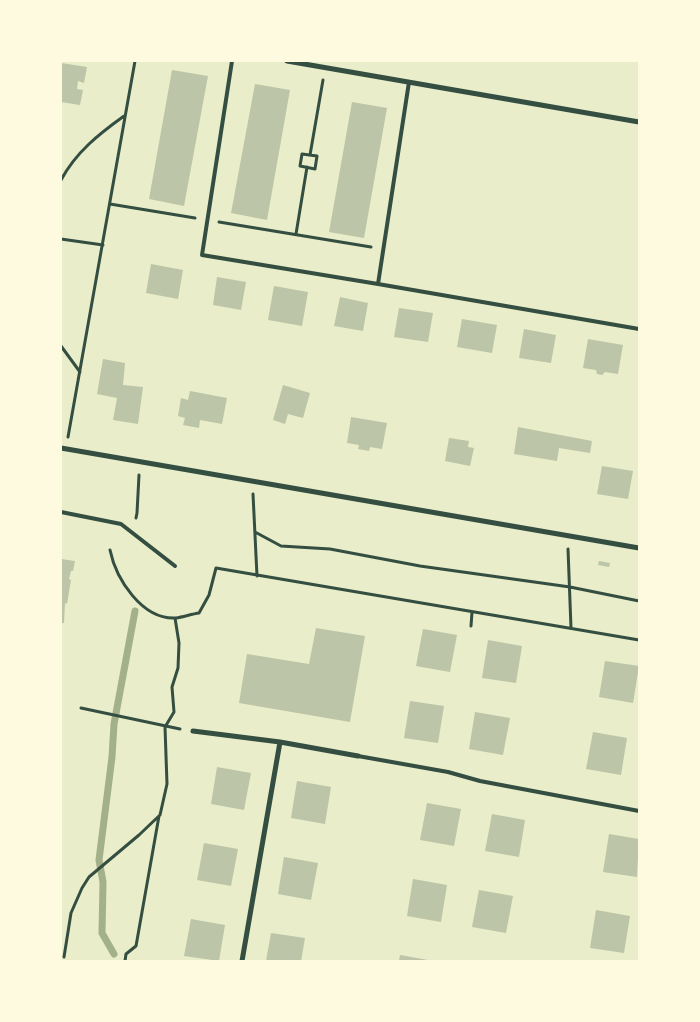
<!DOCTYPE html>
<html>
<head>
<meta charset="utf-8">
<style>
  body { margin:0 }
  #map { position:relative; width:700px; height:1022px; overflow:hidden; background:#e9edc9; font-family:"Libre Baskerville",serif }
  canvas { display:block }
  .frame { position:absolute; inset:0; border:62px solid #fefae0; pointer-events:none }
</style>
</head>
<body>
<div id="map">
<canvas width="700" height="1022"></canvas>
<div class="frame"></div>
</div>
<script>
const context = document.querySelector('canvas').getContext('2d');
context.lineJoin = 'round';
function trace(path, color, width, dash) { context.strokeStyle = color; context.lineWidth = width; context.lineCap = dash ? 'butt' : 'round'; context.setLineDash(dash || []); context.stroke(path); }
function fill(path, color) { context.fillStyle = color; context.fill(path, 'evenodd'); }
const stream = new Path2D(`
  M 114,954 L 102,933 L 103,882 L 99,860 L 112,757 L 114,724 L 135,611`);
const building = new Path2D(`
  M 61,63 L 87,67 L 84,83 L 78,81 L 77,89 L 83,90 L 80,105 L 61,102 Z
  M 172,70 L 208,76 L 184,206 L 149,199 Z
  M 255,84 L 290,90 L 267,220 L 231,213 Z
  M 352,102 L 387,108 L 364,238 L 329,232 Z
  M 151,264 L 183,270 L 178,299 L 146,293 Z
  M 217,277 L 246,282 L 241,310 L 213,305 Z
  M 274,286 L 308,292 L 302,326 L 268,320 Z
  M 340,297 L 368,303 L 363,331 L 334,326 Z
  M 399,308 L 433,313 L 428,342 L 394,337 Z
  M 462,319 L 497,325 L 492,353 L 457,347 Z
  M 524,329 L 556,335 L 551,363 L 519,358 Z
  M 588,339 L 623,345 L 618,374 L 605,372 L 602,375 L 597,374 L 596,370 L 583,368 Z
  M 103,359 L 125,363 L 123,385 L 143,387 L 138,424 L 113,420 L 117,398 L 97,394 Z
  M 283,385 L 310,393 L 303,418 L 288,414 L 285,424 L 273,420 Z
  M 190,391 L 227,398 L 222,424 L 200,420 L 199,428 L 183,425 L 185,418 L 178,416 L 181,398 L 188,400 Z
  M 351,417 L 387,423 L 382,449 L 370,447 L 369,451 L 358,449 L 359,445 L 347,443 Z
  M 518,427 L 592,441 L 590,453 L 559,448 L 557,461 L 514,454 Z
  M 449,438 L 469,441 L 468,447 L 474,448 L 470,466 L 445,461 Z
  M 602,466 L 633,471 L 628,499 L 597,494 Z
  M 61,559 L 75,561 L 73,571 L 71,571 L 69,579 L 71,580 L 67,604 L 65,603 L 64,623 L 61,623 Z
  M 599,561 L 610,563 L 609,567 L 598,565 Z
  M 316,628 L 365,636 L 350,722 L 239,703 L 247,654 L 309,664 Z
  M 423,629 L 457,635 L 450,672 L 416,666 Z
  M 488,640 L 522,646 L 516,683 L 482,678 Z
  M 605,661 L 639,666 L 633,703 L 599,697 Z
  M 410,701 L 444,706 L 438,743 L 404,738 Z
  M 475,712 L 510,718 L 503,755 L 469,749 Z
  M 593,732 L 627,738 L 621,775 L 586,769 Z
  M 217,767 L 251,773 L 244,810 L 211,804 Z
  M 297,781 L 331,787 L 325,824 L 291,818 Z
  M 427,803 L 461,809 L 454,846 L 420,840 Z
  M 492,814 L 525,820 L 519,857 L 485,851 Z
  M 609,834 L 639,839 L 637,877 L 603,872 Z
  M 204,843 L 238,849 L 231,886 L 197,880 Z
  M 284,857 L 318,863 L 311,900 L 278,894 Z
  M 413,879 L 447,885 L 441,922 L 407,916 Z
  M 479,890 L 513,896 L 506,933 L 472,927 Z
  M 596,910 L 630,916 L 624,953 L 590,948 Z
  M 191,919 L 225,925 L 219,961 L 184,956 Z
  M 271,933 L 305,938 L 301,961 L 266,961 Z
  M 400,955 L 428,960 L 427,961 L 399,961 Z`);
const path = new Path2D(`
  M 302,154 L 317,156 L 315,169 L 300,166 Z
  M 310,155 L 323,80
  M 61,180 C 76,152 99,134 124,116
  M 110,204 L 195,218
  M 219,222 L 371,247
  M 296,234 L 307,167
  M 61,239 L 103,245
  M 61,346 L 80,372
  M 68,437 L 135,61
  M 253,494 L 257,576
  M 136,518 L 137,513 L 139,475
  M 255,532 L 281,546 L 330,549 L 420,566 L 570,587 L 639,601
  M 568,549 L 571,628
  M 110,550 C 116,579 142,620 176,618 C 183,617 192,614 199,613 L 209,595 L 216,568 L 639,640
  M 471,626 L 472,612
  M 81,708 L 180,729
  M 64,957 L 71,913 L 82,888 L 89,877 L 139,835 L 160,815 L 167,784 L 165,727 L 174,712 L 172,687 L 178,668 L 179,643 L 175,618
  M 125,961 L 126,954 L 136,946 L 159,816`);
const service = new Path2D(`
  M 232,61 L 202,255 L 378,284 L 639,329
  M 378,284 L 409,82
  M 61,512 L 121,524 L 175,566
  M 358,756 L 448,772 L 480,781 L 639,811`);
const minor = new Path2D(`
  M 287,61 L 639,122
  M 61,448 L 639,548
  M 193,731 L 280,742 L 358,756
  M 242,961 L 280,742`);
trace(stream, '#a3b18a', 7);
fill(building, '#bcc5a7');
trace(path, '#344e41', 3);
trace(service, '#344e41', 4);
trace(minor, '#344e41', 5);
</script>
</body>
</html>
